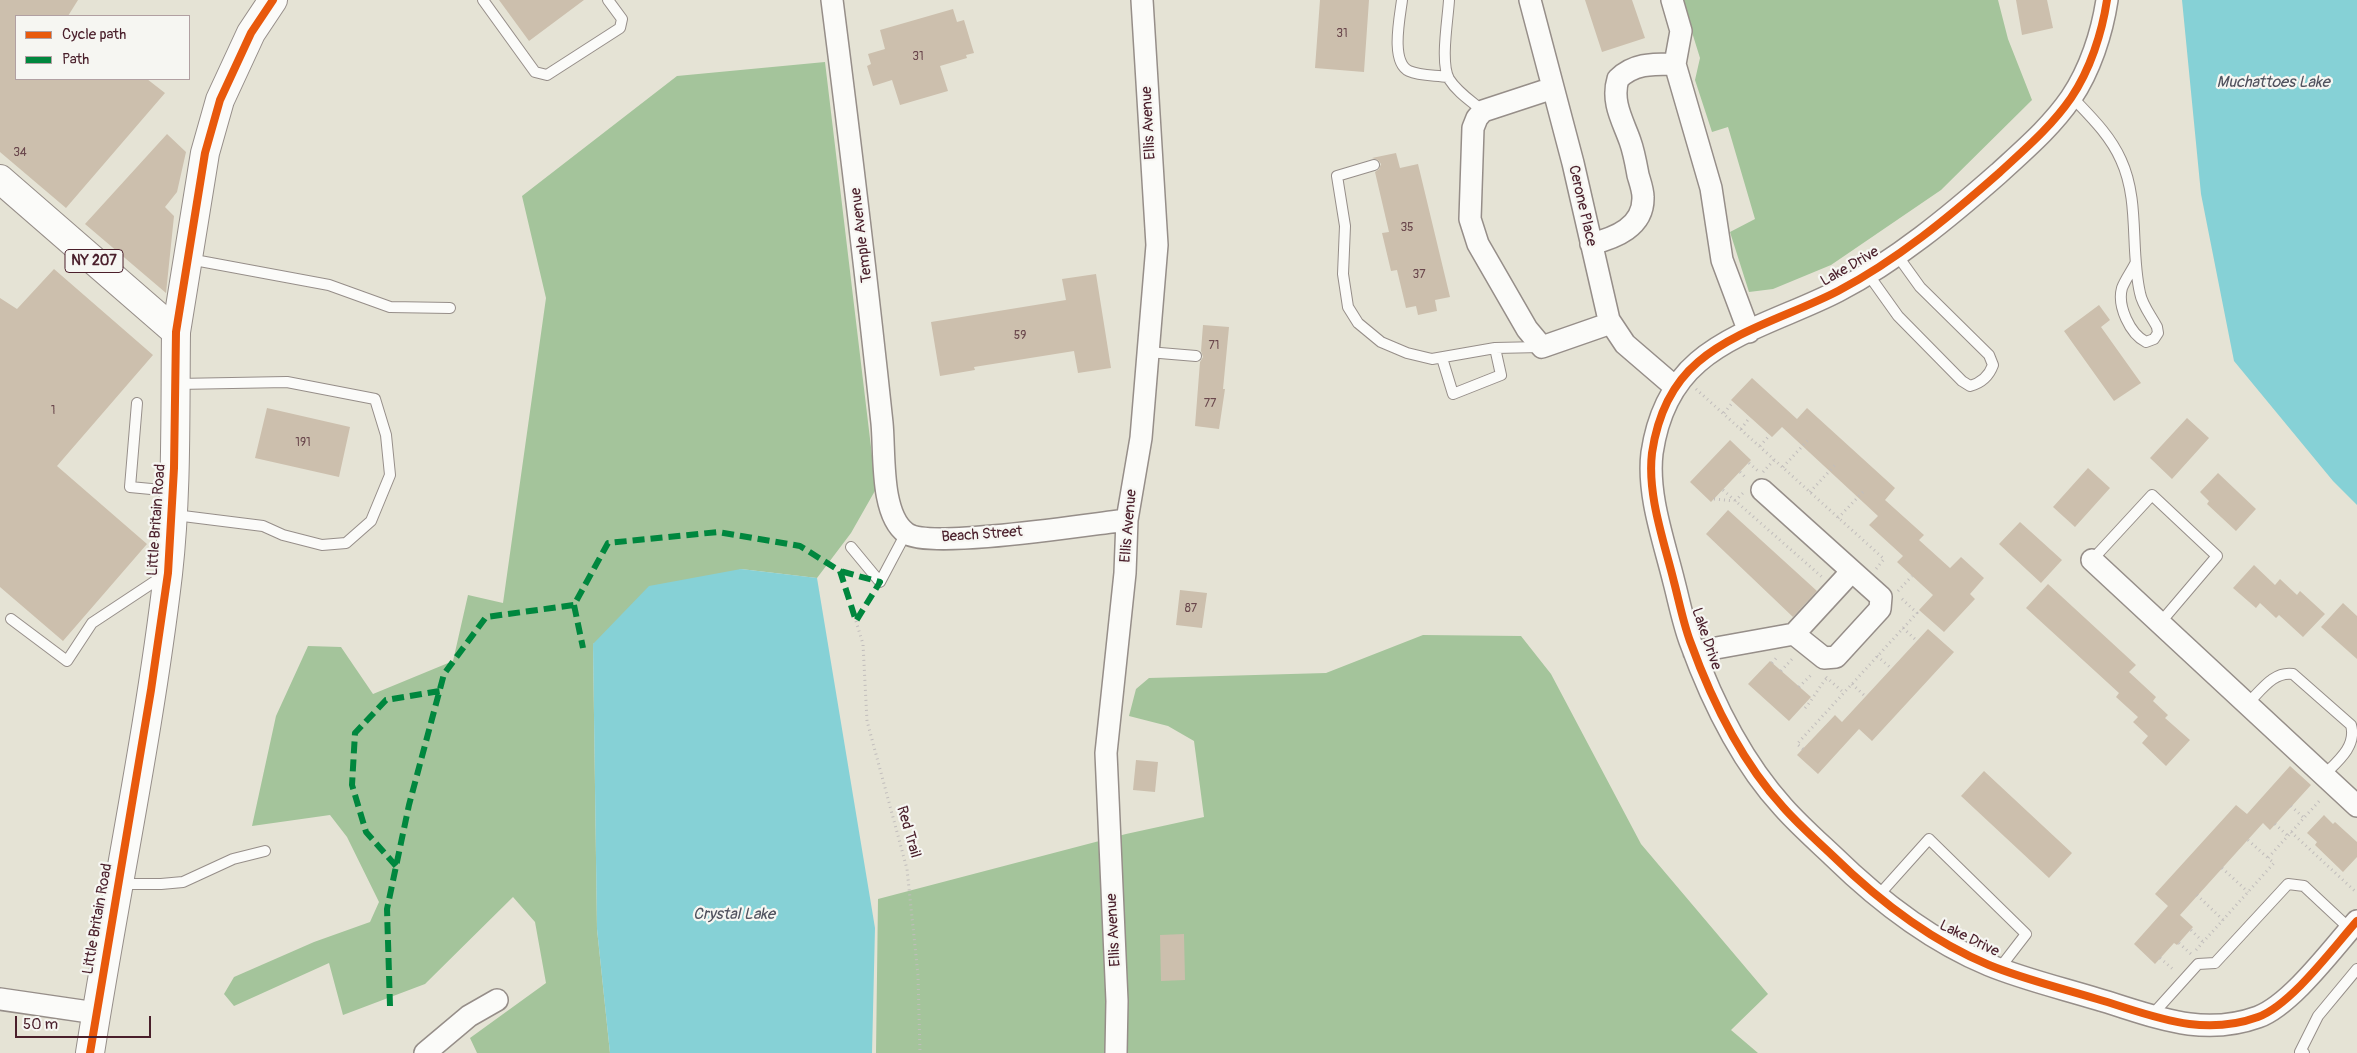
<!DOCTYPE html>
<html>
<head>
<meta charset="utf-8">
<style>
  body { margin:0 }
  #map { position:relative; width:2357px; height:1053px; overflow:hidden; background:#e5e3d5; font-family:Pangolin,sans-serif }
  canvas { display:block }
  .legend { position:absolute; left:15px; top:15px; width:175px; height:65px; box-sizing:border-box; background:#f6f6f2; border:1px solid #b1a0a2; margin:0; padding:6px 9px; list-style:none; font-size:15px; color:#4a1f2b }
  .legend li { display:flex; align-items:center; gap:10px; height:25px }
  .legend b { width:25px; border:1px solid #b1a0a2 }
  .scale { position:absolute; left:15px; top:1016px; width:136px; height:22px; box-sizing:border-box; border:2px solid #4a1f2b; border-top:0; padding-left:6px; font-size:15px; line-height:18px; white-space:nowrap; color:#4a1f2b; -webkit-text-stroke:4px #f6f6f2; paint-order:stroke }
</style>
</head>
<body>
<div id="map">
<canvas width="2357" height="1053"></canvas>
<ul class="legend">
<li><b style="height:6px;background:#e8590c"></b>Cycle path</li>
<li><b style="height:6px;background:#00873e"></b>Path</li>
</ul>
<div class="scale">50 m</div>
</div>
<script>
const context = document.querySelector('canvas').getContext('2d');
context.lineJoin = 'round';
function fill(path, color) { context.fillStyle = color; context.fill(path, 'evenodd'); }
function trace(path, color, width, dash) { context.strokeStyle = color; context.lineWidth = width; context.lineCap = dash ? 'butt' : 'round'; context.setLineDash(dash || []); context.stroke(path); }
function drawText(font, color, halo, rows, align = 'center') {
  context.font = font + ' Pangolin,sans-serif'; context.lineWidth = 4.5; context.setLineDash([]); context.textBaseline = 'middle'; context.strokeStyle = halo; context.fillStyle = color; for (const [text, x, y, turn = 0] of rows) {
    context.save(); context.translate(x, y); context.rotate((+turn || 0) * Math.PI / 180); context.textAlign = isNaN(turn) ? turn : align; if (halo) context.strokeText(text, 0, 0); context.fillText(text, 0, 0); context.restore();
  }
}
const forest = new Path2D(`
  M 1682,0 L 1998,0 L 2008,39 L 2032,100 L 1941,190 L 1831,265 L 1773,289 L 1749,292 L 1730,232 L 1755,219 L 1728,127 L 1712,132 L 1695,80 L 1700,58 Z
  M 825,62 L 876,489 L 851,533 L 817,578 L 741,569 L 593,644 L 597,929 L 610,1053 L 477,1053 L 470,1038 L 546,983 L 535,922 L 513,897 L 425,984 L 343,1015 L 329,963 L 234,1006 L 224,994 L 234,977 L 314,942 L 370,922 L 379,902 L 347,837 L 330,815 L 252,826 L 276,716 L 308,646 L 341,647 L 373,694 L 453,661 L 468,595 L 503,603 L 546,298 L 522,196 L 677,76 Z
  M 1423,635 L 1521,636 L 1551,674 L 1641,844 L 1768,994 L 1731,1030 L 1758,1053 L 876,1053 L 878,899 L 1126,834 L 1204,817 L 1194,741 L 1168,726 L 1129,716 L 1136,689 L 1149,678 L 1326,673 Z`);
const water = new Path2D(`
  M 2182,0 L 2357,0 L 2357,505 L 2333,481 L 2234,361 L 2201,194 Z
  M 741,569 L 817,578 L 875,928 L 872,1053 L 610,1053 L 597,929 L 593,644 L 649,586 Z`);
const building = new Path2D(`
  M 0,0 L 78,0 L 68,16 L 16,16 L 16,79 L 147,79 L 165,93 L 66,208 L 0,152 Z
  M 499,0 L 584,0 L 529,41 Z
  M 1320,0 L 1369,0 L 1364,72 L 1315,68 Z
  M 1585,0 L 1632,0 L 1645,38 L 1602,52 Z
  M 2016,0 L 2047,0 L 2053,28 L 2022,35 Z
  M 953,9 L 957,22 L 964,20 L 974,53 L 966,55 L 967,58 L 940,66 L 948,91 L 900,105 L 892,80 L 873,86 L 867,66 L 871,64 L 868,54 L 885,49 L 880,30 Z
  M 167,134 L 186,152 L 177,192 L 165,207 L 174,216 L 166,293 L 85,224 Z
  M 1396,153 L 1400,168 L 1418,164 L 1450,297 L 1435,300 L 1437,311 L 1418,315 L 1416,306 L 1406,308 L 1397,270 L 1391,271 L 1382,233 L 1389,232 L 1375,172 L 1379,169 L 1381,164 L 1378,160 L 1372,158 Z
  M 54,269 L 153,355 L 57,466 L 147,544 L 63,641 L 0,587 L 0,298 L 17,309 Z
  M 1096,274 L 1111,368 L 1078,373 L 1074,351 L 974,367 L 975,370 L 940,376 L 931,322 L 1066,300 L 1062,279 Z
  M 2099,305 L 2110,320 L 2101,327 L 2141,383 L 2114,401 L 2064,331 Z
  M 1203,325 L 1229,327 L 1223,389 L 1225,389 L 1219,429 L 1195,426 L 1200,362 L 1203,357 L 1201,351 Z
  M 1752,378 L 1797,419 L 1807,408 L 1895,488 L 1885,500 L 1924,535 L 1919,540 L 1950,568 L 1961,557 L 1984,578 L 1970,594 L 1975,599 L 1944,632 L 1919,610 L 1933,595 L 1897,562 L 1903,556 L 1869,525 L 1878,516 L 1782,427 L 1772,437 L 1731,400 Z
  M 267,408 L 350,427 L 339,477 L 255,458 Z
  M 2187,418 L 2209,438 L 2172,479 L 2150,458 Z
  M 1730,440 L 1751,460 L 1711,502 L 1690,482 Z
  M 2088,468 L 2110,488 L 2075,527 L 2053,507 Z
  M 2218,473 L 2256,509 L 2236,531 L 2207,504 L 2209,501 L 2200,492 Z
  M 1728,510 L 1817,591 L 1793,617 L 1706,534 Z
  M 2020,522 L 2062,560 L 2041,583 L 1999,544 Z
  M 2254,565 L 2275,585 L 2280,579 L 2297,595 L 2300,591 L 2325,614 L 2303,637 L 2279,615 L 2276,618 L 2260,603 L 2256,608 L 2233,588 Z
  M 2048,584 L 2136,665 L 2129,672 L 2156,697 L 2153,701 L 2168,715 L 2165,718 L 2190,740 L 2166,766 L 2142,743 L 2148,736 L 2133,722 L 2138,717 L 2116,697 L 2119,693 L 2026,608 Z
  M 1180,590 L 1207,593 L 1202,628 L 1176,625 Z
  M 2343,603 L 2357,616 L 2357,659 L 2321,627 Z
  M 1928,629 L 1954,652 L 1872,741 L 1859,729 L 1818,774 L 1797,755 L 1835,715 L 1842,722 Z
  M 1770,661 L 1811,697 L 1789,721 L 1748,684 Z
  M 1136,760 L 1158,762 L 1155,792 L 1133,790 Z
  M 2290,766 L 2311,785 L 2270,830 L 2263,823 L 2180,915 L 2193,927 L 2177,945 L 2174,943 L 2155,964 L 2134,944 L 2168,906 L 2155,894 L 2236,805 L 2247,814 Z
  M 1984,771 L 2072,853 L 2049,878 L 1961,796 Z
  M 2324,815 L 2333,824 L 2335,822 L 2357,842 L 2357,857 L 2343,872 L 2315,845 L 2317,842 L 2307,833 Z
  M 1184,934 L 1185,980 L 1161,981 L 1160,935 Z`);
const path = new Path2D(`
  M 1696,389 L 1884,559 L 1876,569
  M 1724,413 L 1733,402
  M 1741,429 L 1750,417
  M 1760,446 L 1770,435
  M 1749,463 L 1758,471
  M 1783,467 L 1810,438
  M 1740,472 L 1747,479
  M 1763,472 L 1775,459
  M 1723,490 L 1822,577
  M 1810,492 L 1836,464
  M 1714,499 L 1734,501
  M 1735,501 L 1743,493
  M 1838,518 L 1863,492
  M 1898,591 L 1912,576
  M 856,621 L 863,644 L 867,721 L 907,869 L 918,975 L 920,1053
  M 1903,628 L 1917,641
  M 1877,656 L 1892,669
  M 1772,663 L 1778,656
  M 1781,671 L 1793,658
  M 1826,677 L 1844,693
  M 1852,684 L 1866,697
  M 1799,687 L 1813,673
  M 1805,708 C 1814,698 1818,688 1827,678
  M 1803,749 L 1797,744 L 1917,613 L 1900,597
  M 2291,806 L 2304,818
  M 2275,824 L 2288,836
  M 2291,832 L 2357,893
  M 2248,840 L 2268,858
  M 2222,868 L 2248,892
  M 2197,895 L 2223,920
  M 2191,930 L 2203,942
  M 2179,943 L 2192,955
  M 2196,950 L 2274,863 L 2268,858 L 2321,799
  M 2160,958 L 2175,971`);
const lane = new Path2D(`
  M 483,0 L 535,72 L 547,75 L 620,28 L 622,19 L 608,0
  M 1402,0 C 1400,17 1390,62 1409,71 C 1420,76 1435,75 1448,77
  M 1449,0 C 1448,19 1440,63 1449,79 C 1457,92 1471,101 1483,111
  M 2072,97 C 2090,116 2110,135 2121,160 C 2140,201 2130,250 2140,293 C 2142,305 2152,317 2157,327 L 2158,333 L 2154,339 L 2146,342 C 2130,334 2117,306 2122,288 C 2125,280 2131,272 2135,264
  M 1374,165 L 1337,176 L 1345,226 L 1343,274 L 1348,307 L 1358,323 L 1381,342 L 1407,353 L 1432,359 L 1495,348 L 1541,347
  M 189,259 L 329,285 L 390,307 L 450,308
  M 1868,274 L 1898,316 L 1962,381 L 1970,386 C 1981,383 1989,376 1993,365 L 1989,355 L 1920,287 L 1897,255
  M 1148,352 L 1196,356
  M 1442,358 L 1453,394 L 1501,375 L 1495,348
  M 137,403 L 130,487 L 172,491
  M 175,515 L 263,526 L 283,535 L 322,545 L 346,543 L 371,521 L 390,475 L 386,435 L 375,399 L 287,382 L 177,384
  M 851,547 L 880,582 L 906,533
  M 2092,560 L 2152,495 L 2217,556 L 2160,623
  M 11,619 L 67,661 L 92,623 L 163,576
  M 2247,704 C 2261,691 2273,671 2293,674 L 2351,725 C 2357,746 2338,761 2324,775
  M 119,884 L 161,884 L 183,882 L 233,859 L 265,851
  M 1877,897 L 1929,839 L 2026,934 L 1999,969
  M 2152,1015 L 2198,964 L 2215,963 L 2288,884 L 2304,886 L 2350,929
  M 2304,1053 L 2300,1052 L 2318,1016 L 2357,969`);
const street = new Path2D(`
  M 832,0 C 850,141 867,282 882,423 C 885,453 880,514 906,533 C 929,550 1091,524 1127,520
  M 1530,0 L 1573,163 L 1609,320 L 1625,344 L 1675,387
  M 1672,0 L 1681,31 L 1675,64 L 1711,188 L 1722,260 L 1749,332
  M 2107,0 C 2102,33 2090,70 2071,98 C 2051,127 2025,149 1999,173 C 1949,217 1897,260 1838,291 C 1794,314 1735,330 1698,362 C 1671,385 1657,419 1652,453 C 1647,495 1664,541 1674,582 C 1679,601 1683,622 1690,641 C 1711,699 1741,761 1783,807 C 1798,824 1816,840 1833,856 C 1879,901 1929,940 1989,965 C 2023,979 2061,988 2097,999 C 2152,1015 2200,1038 2258,1017 C 2291,1005 2333,948 2357,921
  M 1553,88 L 1483,111 L 1477,118 L 1473,128 L 1470,219 L 1478,244 L 1527,329 L 1542,347 L 1611,323
  M 1591,244 C 1615,238 1644,227 1643,197 C 1643,190 1640,182 1638,175 C 1636,164 1634,152 1630,141 C 1623,121 1611,102 1618,79 C 1634,63 1654,64 1675,64
  M 2092,560 L 2357,806
  M 1794,634 L 1824,658 L 1836,657 L 1880,609 L 1881,597 L 1852,571
  M 1694,652 L 1794,634 L 1852,571 L 1762,490
  M 0,999 L 96,1013
  M 425,1053 L 469,1016 L 497,1000
  M 1116,1053 L 1117,1001 L 1106,753 L 1125,573 L 1127,520 L 1141,438 L 1157,245 L 1142,0`);
const secondary = new Path2D(`
  M 176,332 L 205,153 L 220,100 L 251,33 L 273,0`);
const primary = new Path2D(`
  M 0,179 L 176,332 C 175,413 177,494 168,574 C 149,735 115,893 90,1053`);
const quiet = new Path2D(`
  M 574,605 L 583,648
  M 396,866 L 366,832 L 352,785 L 355,733 L 386,700 L 440,691
  M 390,1006 L 387,909 L 409,805 L 444,674 L 486,617 L 574,605 L 608,543 L 718,532 L 800,546 L 840,571 L 856,621 L 880,582 L 840,571`);
const cycleway = new Path2D(`
  M 2107,0 C 2102,33 2090,70 2071,98 C 2051,127 2025,149 1999,173 C 1949,217 1897,260 1838,291 C 1794,314 1735,330 1698,362 C 1671,385 1657,419 1652,453 C 1647,495 1664,541 1674,582 C 1679,601 1683,622 1690,641 C 1711,699 1741,761 1783,807 C 1798,824 1816,840 1833,856 C 1879,901 1929,940 1989,965 C 2023,979 2061,988 2097,999 C 2152,1015 2200,1038 2258,1017 C 2291,1005 2333,948 2357,921
  M 90,1053 L 151,690 L 168,573 L 174,468 L 176,332 L 205,153 L 220,100 L 251,33 L 273,0`);
const numberNames = [
  ["31",1342,34],
  ["31",918,57],
  ["34",20,153],
  ["35",1407,228],
  ["37",1419,275],
  ["59",1020,336],
  ["71",1214,346],
  ["77",1210,404],
  ["1",53,411],
  ["191",303,443],
  ["87",1191,609]
];
const shields = [
  [94,261,58]
];
const shieldNames = [
  ["NY 207",94,261]
];
const streetNames = [
  ["Ellis Avenue",1149,123,-93],
  ["Cerone Place",1582,206,77],
  ["Temple Avenue",862,235,-97],
  ["Lake Drive",1850,267,-30],
  ["Little Britain Road",157,520,-86],
  ["Ellis Avenue",1129,526,-85],
  ["Beach Street",982,535,-4],
  ["Lake Drive",1706,639,71],
  ["Red Trail",908,832,74],
  ["Little Britain Road",98,919,-80],
  ["Ellis Avenue",1114,930,-93],
  ["Lake Drive",1969,939,26]
];
const waterNames = [
  ["Muchattoes Lake",2273,83],
  ["Crystal Lake",734,915]
];
fill(forest, '#a4c49b');
fill(water, '#86d1d6');
fill(building, '#ccbfad');
trace(lane, '#968e89', 12);
trace(street, '#968e89', 24);
trace(secondary, '#968e89', 30);
trace(primary, '#968e89', 30);
trace(path, '#c1bdbc', 3, [1, 4]);
trace(lane, '#fbfbf9', 10);
trace(street, '#fbfbf9', 21);
trace(secondary, '#fbfbf9', 28);
trace(primary, '#fbfbf9', 28);
trace(quiet, '#00873e', 6, [12, 6]);
trace(cycleway, '#e8590c', 8);
drawText('12px', '#6a474c', null, numberNames);
for (const [x, y, w] of shields) { const box = new Path2D(); box.roundRect(x - w / 2, y - 11.5, w, 23, 4); context.fillStyle = '#f6f6f2'; context.fill(box); trace(box, '#4a1f2b', 1); }
drawText('bold 14px', '#4a1f2b', null, shieldNames);
drawText('15px', '#4a1f2b', '#f6f6f2', streetNames);
drawText('italic 16px', '#50525e', '#f6f6f2', waterNames);
</script>
</body>
</html>
